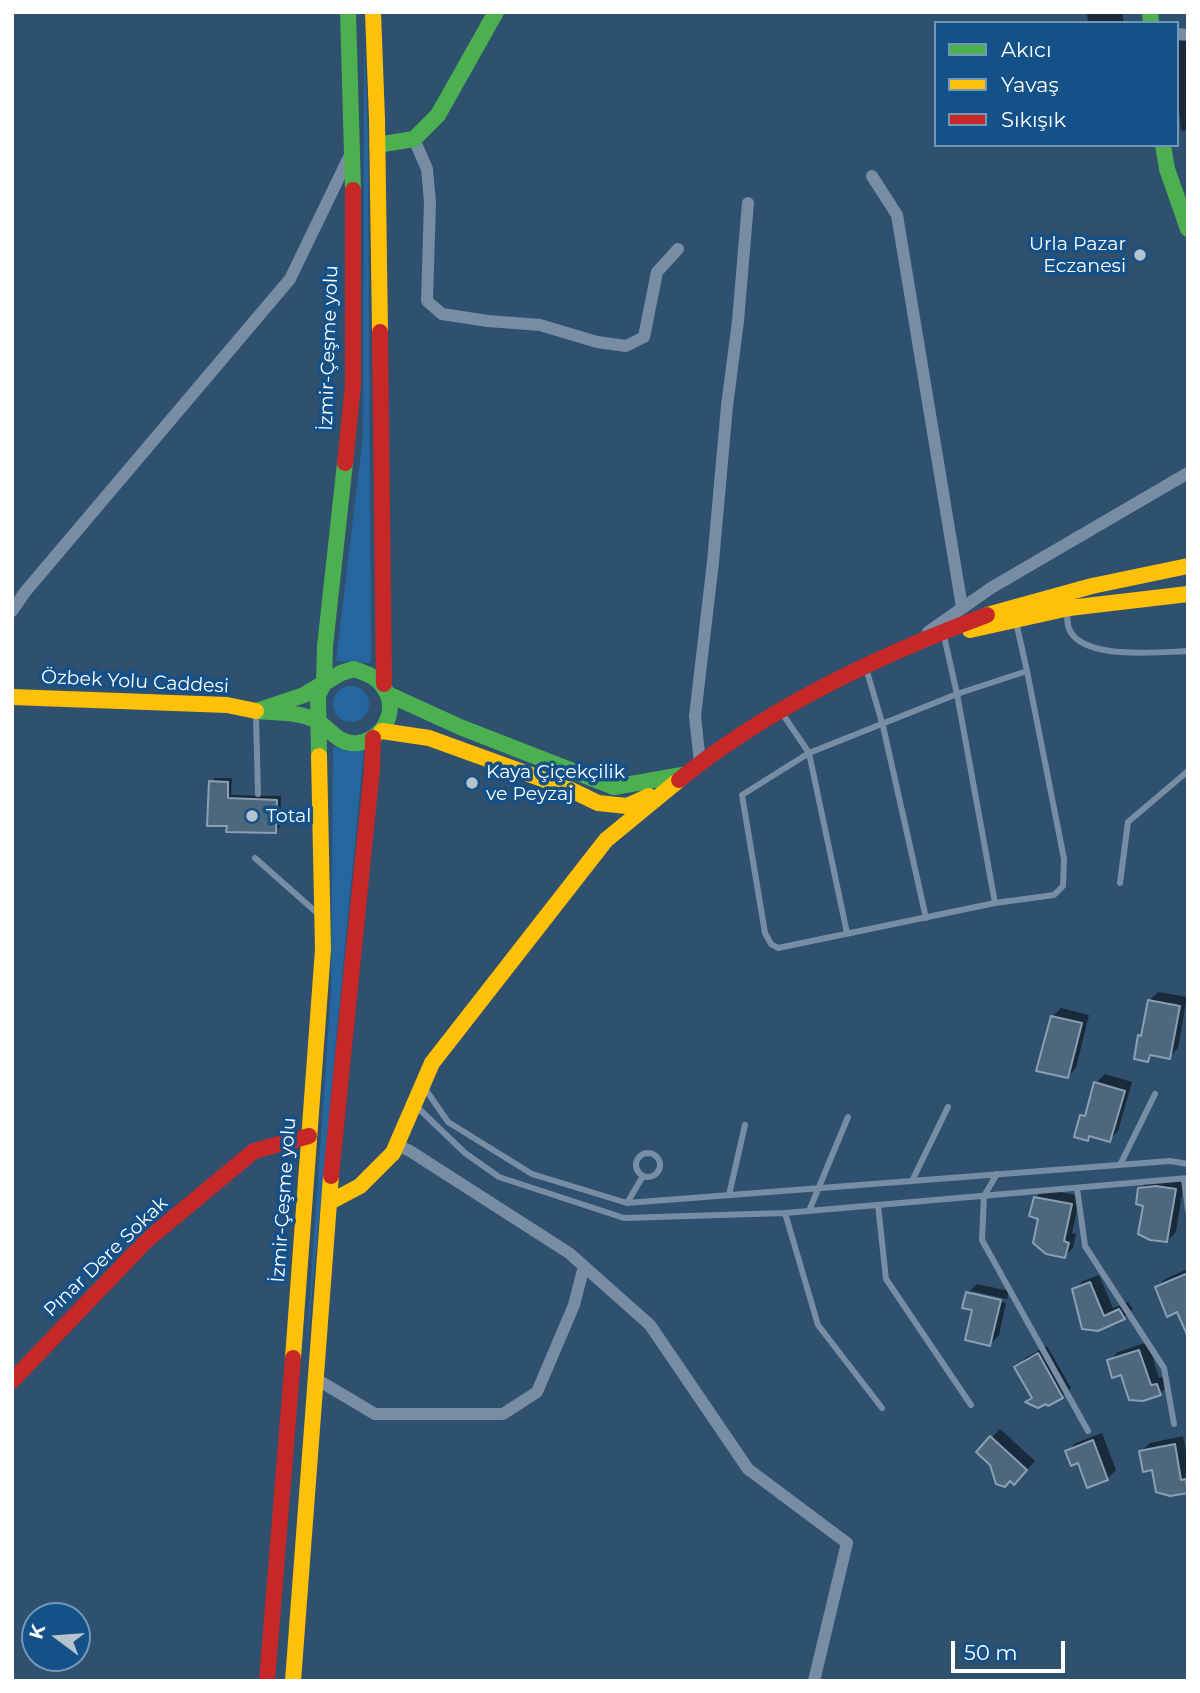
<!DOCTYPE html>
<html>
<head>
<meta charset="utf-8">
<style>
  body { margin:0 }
  #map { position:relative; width:1200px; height:1693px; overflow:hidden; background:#2f506e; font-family:Montserrat,sans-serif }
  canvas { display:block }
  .frame { position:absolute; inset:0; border:14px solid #fff; pointer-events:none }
  .legend { position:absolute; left:934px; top:21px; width:245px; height:126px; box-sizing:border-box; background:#145189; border:2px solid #7297b8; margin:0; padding:9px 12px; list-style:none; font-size:21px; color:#fff }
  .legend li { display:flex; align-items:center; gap:14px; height:35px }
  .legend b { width:35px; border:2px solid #7297b8 }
  .north { position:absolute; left:21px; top:1602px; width:70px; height:70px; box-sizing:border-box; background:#145189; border:2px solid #7297b8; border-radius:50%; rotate:286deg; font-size:19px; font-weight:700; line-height:28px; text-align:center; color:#fff }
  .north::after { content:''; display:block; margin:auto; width:24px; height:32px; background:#b6c2cc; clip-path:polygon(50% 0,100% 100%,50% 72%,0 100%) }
  .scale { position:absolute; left:951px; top:1641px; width:114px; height:32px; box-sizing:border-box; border:4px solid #fff; border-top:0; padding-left:9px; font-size:21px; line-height:24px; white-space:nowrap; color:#fff; -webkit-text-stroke:5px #145189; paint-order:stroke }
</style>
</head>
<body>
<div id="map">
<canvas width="1200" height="1693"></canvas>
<div class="frame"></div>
<ul class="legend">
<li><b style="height:9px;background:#4caf50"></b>Akıcı</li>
<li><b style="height:9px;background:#ffc107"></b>Yavaş</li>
<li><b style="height:9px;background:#c62828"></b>Sıkışık</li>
</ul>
<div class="north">K</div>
<div class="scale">50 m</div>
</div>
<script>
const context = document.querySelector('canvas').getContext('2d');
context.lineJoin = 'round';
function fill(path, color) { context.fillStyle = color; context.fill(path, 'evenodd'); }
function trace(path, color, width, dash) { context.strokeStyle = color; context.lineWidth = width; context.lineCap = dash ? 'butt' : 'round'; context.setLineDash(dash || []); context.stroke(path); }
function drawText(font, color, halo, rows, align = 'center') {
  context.font = font + ' Montserrat,sans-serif'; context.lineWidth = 7; context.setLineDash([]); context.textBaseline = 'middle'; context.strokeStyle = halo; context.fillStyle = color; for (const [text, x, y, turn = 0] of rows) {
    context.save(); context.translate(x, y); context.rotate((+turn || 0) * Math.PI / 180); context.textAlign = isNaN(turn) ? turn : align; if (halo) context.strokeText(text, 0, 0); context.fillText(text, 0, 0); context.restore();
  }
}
const green = new Path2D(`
  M 364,41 L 368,140 L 371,663 L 336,661 L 363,435 Z
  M333 704a18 18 0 1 1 36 0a18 18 0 1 1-36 0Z
  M 333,747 L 364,748 L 305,1366 L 331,991 Z`);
const shadow = new Path2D(`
  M 1087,12 L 1122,12 L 1124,23 L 1088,23 Z
  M 1186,33 L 1188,34 L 1188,130 L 1181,131 L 1177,85 L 1177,42 Z
  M 215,778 L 232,778 L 231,795 L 281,796 L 280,827 L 276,831 L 228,825 L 211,782 Z
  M 1158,992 L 1187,997 L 1178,1048 L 1169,1057 L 1153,1054 L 1148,1060 L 1140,1036 L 1144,1032 L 1149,1001 Z
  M 1061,1008 L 1089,1015 L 1076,1068 L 1067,1077 L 1052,1017 Z
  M 1105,1074 L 1132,1082 L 1118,1131 L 1109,1140 L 1092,1135 L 1087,1139 L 1082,1116 L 1088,1110 L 1096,1083 Z
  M 1149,1180 L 1184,1181 L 1176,1232 L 1167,1241 L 1145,1204 L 1140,1189 Z
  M 1044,1189 L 1080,1196 L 1072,1233 L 1076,1234 L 1073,1248 L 1065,1256 L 1040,1217 L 1035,1198 Z
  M 1188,1269 L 1188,1333 L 1178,1310 L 1157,1287 L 1165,1279 Z
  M 1099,1275 L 1113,1308 L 1128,1302 L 1133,1309 L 1124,1317 L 1098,1329 L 1074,1290 L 1083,1281 Z
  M 977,1284 L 1009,1291 L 1007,1299 L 972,1291 L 972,1295 L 1006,1303 L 999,1335 L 990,1344 L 968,1293 Z
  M 1148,1342 L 1159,1378 L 1165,1376 L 1168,1385 L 1160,1394 L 1122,1373 L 1109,1361 L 1118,1352 Z
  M 1047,1346 L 1071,1388 L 1062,1396 L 1028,1401 L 1033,1397 L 1017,1367 L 1025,1358 Z
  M 1000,1429 L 1035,1461 L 1023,1474 L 991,1464 L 978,1452 Z
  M 1102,1433 L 1116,1470 L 1107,1479 L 1067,1451 L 1076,1443 Z
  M 1183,1436 L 1188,1462 L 1188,1491 L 1170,1494 L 1141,1451 L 1150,1443 Z`);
const building = new Path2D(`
  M 209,781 L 228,782 L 228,798 L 277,800 L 276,833 L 226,832 L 227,826 L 207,826 Z
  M 1148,1000 L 1180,1006 L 1170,1059 L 1150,1055 L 1148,1062 L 1134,1059 L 1138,1035 L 1141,1036 Z
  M 1051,1016 L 1082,1023 L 1068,1078 L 1036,1071 Z
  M 1094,1082 L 1125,1091 L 1110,1142 L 1089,1136 L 1088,1141 L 1074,1137 L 1080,1115 L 1085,1116 Z
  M 1156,1186 L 1176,1189 L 1167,1242 L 1150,1240 L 1138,1234 L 1143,1206 L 1136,1204 L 1138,1188 Z
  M 1034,1197 L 1072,1204 L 1064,1241 L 1069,1243 L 1065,1258 L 1046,1254 L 1033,1243 L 1038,1219 L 1029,1216 Z
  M 1188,1273 L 1188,1337 L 1177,1312 L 1167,1317 L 1155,1287 Z
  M 1090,1282 L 1104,1316 L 1119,1309 L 1125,1319 L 1098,1331 L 1082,1329 L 1072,1289 Z
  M 966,1292 L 1001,1300 L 990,1346 L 965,1340 L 972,1310 L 962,1308 Z
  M 1139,1350 L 1151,1385 L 1157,1384 L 1161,1395 L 1143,1401 L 1129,1400 L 1121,1375 L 1112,1378 L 1107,1360 Z
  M 1038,1353 L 1063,1398 L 1048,1406 L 1046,1404 L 1038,1408 L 1025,1402 L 1032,1398 L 1014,1367 Z
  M 990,1436 L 1027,1470 L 1014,1485 L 1010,1481 L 1005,1487 L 996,1484 L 990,1465 L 976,1452 Z
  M 1093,1440 L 1108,1480 L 1087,1488 L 1078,1463 L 1071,1466 L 1065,1451 Z
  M 1175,1444 L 1181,1480 L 1186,1479 L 1188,1493 L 1170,1496 L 1156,1492 L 1152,1470 L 1143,1472 L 1139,1451 Z`);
const lane = new Path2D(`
  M 1068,612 C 1058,664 1157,652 1188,651
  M 1016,622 L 1027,671
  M 944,636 L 957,694 L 995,903
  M 866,668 L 883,726 L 926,918
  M 1027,671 L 1064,859 L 1063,886 L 1054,895 L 995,903 L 778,948 L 771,944 L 765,933 L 742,795 L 809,753 L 957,694 Z
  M 782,713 L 809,753 L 847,933
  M 256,716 L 258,794
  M 255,858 L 316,912
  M 1120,883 L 1128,822 L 1188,771
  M 424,1087 L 448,1122 L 532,1174 L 627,1203 L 1170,1161 L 1188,1164
  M 416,1106 L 465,1153 L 499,1177 L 624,1218 L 785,1213 L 1188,1178
  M636 1165a12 12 0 1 1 24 0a12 12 0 1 1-24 0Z
  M 1120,1165 L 1155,1094
  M 997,1174 L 984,1196 L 982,1240 L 1088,1431
  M 1184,1179 L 1188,1210
  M 912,1181 L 948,1107
  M 1077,1188 L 1085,1246 L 1164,1368 L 1174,1424
  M 729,1195 L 745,1125
  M 627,1203 L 643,1176
  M 878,1205 L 886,1279 L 971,1405
  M 809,1211 L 848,1117
  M 785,1213 L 818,1325 L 882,1408`);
const street = new Path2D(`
  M 1177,34 L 1188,35
  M 414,139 L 427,169 L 430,202 L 427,301 L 442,314 L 488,321 L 540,325 L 597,342 L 626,346 L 644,337 L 657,272 L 678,249
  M 872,176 L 897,215 L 962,607
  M 12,611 L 25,592 L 290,279 L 348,159
  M 928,632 L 991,588 L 1188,473
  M 700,763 L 695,716 L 713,562 L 727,406 L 738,321 L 748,203
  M 397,1145 L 410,1151 L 569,1253 L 650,1325 L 748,1469 L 847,1543 L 814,1681
  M 316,1379 L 375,1414 L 503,1414 L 537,1392 L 574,1305 L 584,1266`);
const fast = new Path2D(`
  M 348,12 L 353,190
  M 1150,12 L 1151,23
  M 377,145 L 414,139 L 438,115 L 496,12
  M 1163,145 L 1167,169 L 1188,229
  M 354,669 C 365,673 375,676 382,685 C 400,708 385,739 358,743 C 340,745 333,732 320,723 C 303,711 276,713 256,711 L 304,695 L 341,673 Z
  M 390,695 L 460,727 L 614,787 L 682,775
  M 319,756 L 318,695 L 324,684 L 325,646 L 345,463`);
const slow = new Path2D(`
  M 373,12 L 377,119 L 380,332
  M 987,615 L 1092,586 L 1188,566
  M 970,630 L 1069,608 L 1188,594
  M 12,697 L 227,705 L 256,711
  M 382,731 L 429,738 L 567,788 L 598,803 L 627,806 L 649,796
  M 330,1202 L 360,1186 L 393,1153 L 432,1063 L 606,840 L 679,780
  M 293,1358 L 323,949 L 319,756
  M 293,1681 L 331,1176`);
const jam = new Path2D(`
  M 380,332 L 384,684
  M 345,463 L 353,385 L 353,190
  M 679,780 C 766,709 882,654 987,615
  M 331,1176 L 372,769 L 373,738
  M 12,1381 L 147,1240 L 254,1151 L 309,1136
  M 267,1681 L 293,1358`);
const markers = [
  [1140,255,7,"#b6c2cc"],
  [472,783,7,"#b6c2cc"],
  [252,816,7,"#b6c2cc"]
];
const poiNames = [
  ["Urla Pazar",1126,244,"right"],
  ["Eczanesi",1126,266,"right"],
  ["Kaya Çiçekçilik",486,772],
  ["ve Peyzaj",486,794],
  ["Total",266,816]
];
const streetNames = [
  ["İzmir-Çeşme yolu",329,348,-88],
  ["Özbek Yolu Caddesi",135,682,3],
  ["İzmir-Çeşme yolu",284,1200,-86],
  ["Pınar Dere Sokak",106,1257,-44]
];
fill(green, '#25669f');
fill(shadow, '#0007');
fill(building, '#4c677e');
trace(building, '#8a9fb1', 2);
trace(lane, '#768da4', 6);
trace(street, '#768da4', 12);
trace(fast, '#4caf50', 16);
trace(slow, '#ffc107', 16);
trace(jam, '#c62828', 16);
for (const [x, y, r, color] of markers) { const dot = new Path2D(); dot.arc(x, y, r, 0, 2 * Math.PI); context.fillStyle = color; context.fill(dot); trace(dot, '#145189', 2.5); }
drawText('19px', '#fff', '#145189', poiNames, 'left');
drawText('19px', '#fff', '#145189', streetNames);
</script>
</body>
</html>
